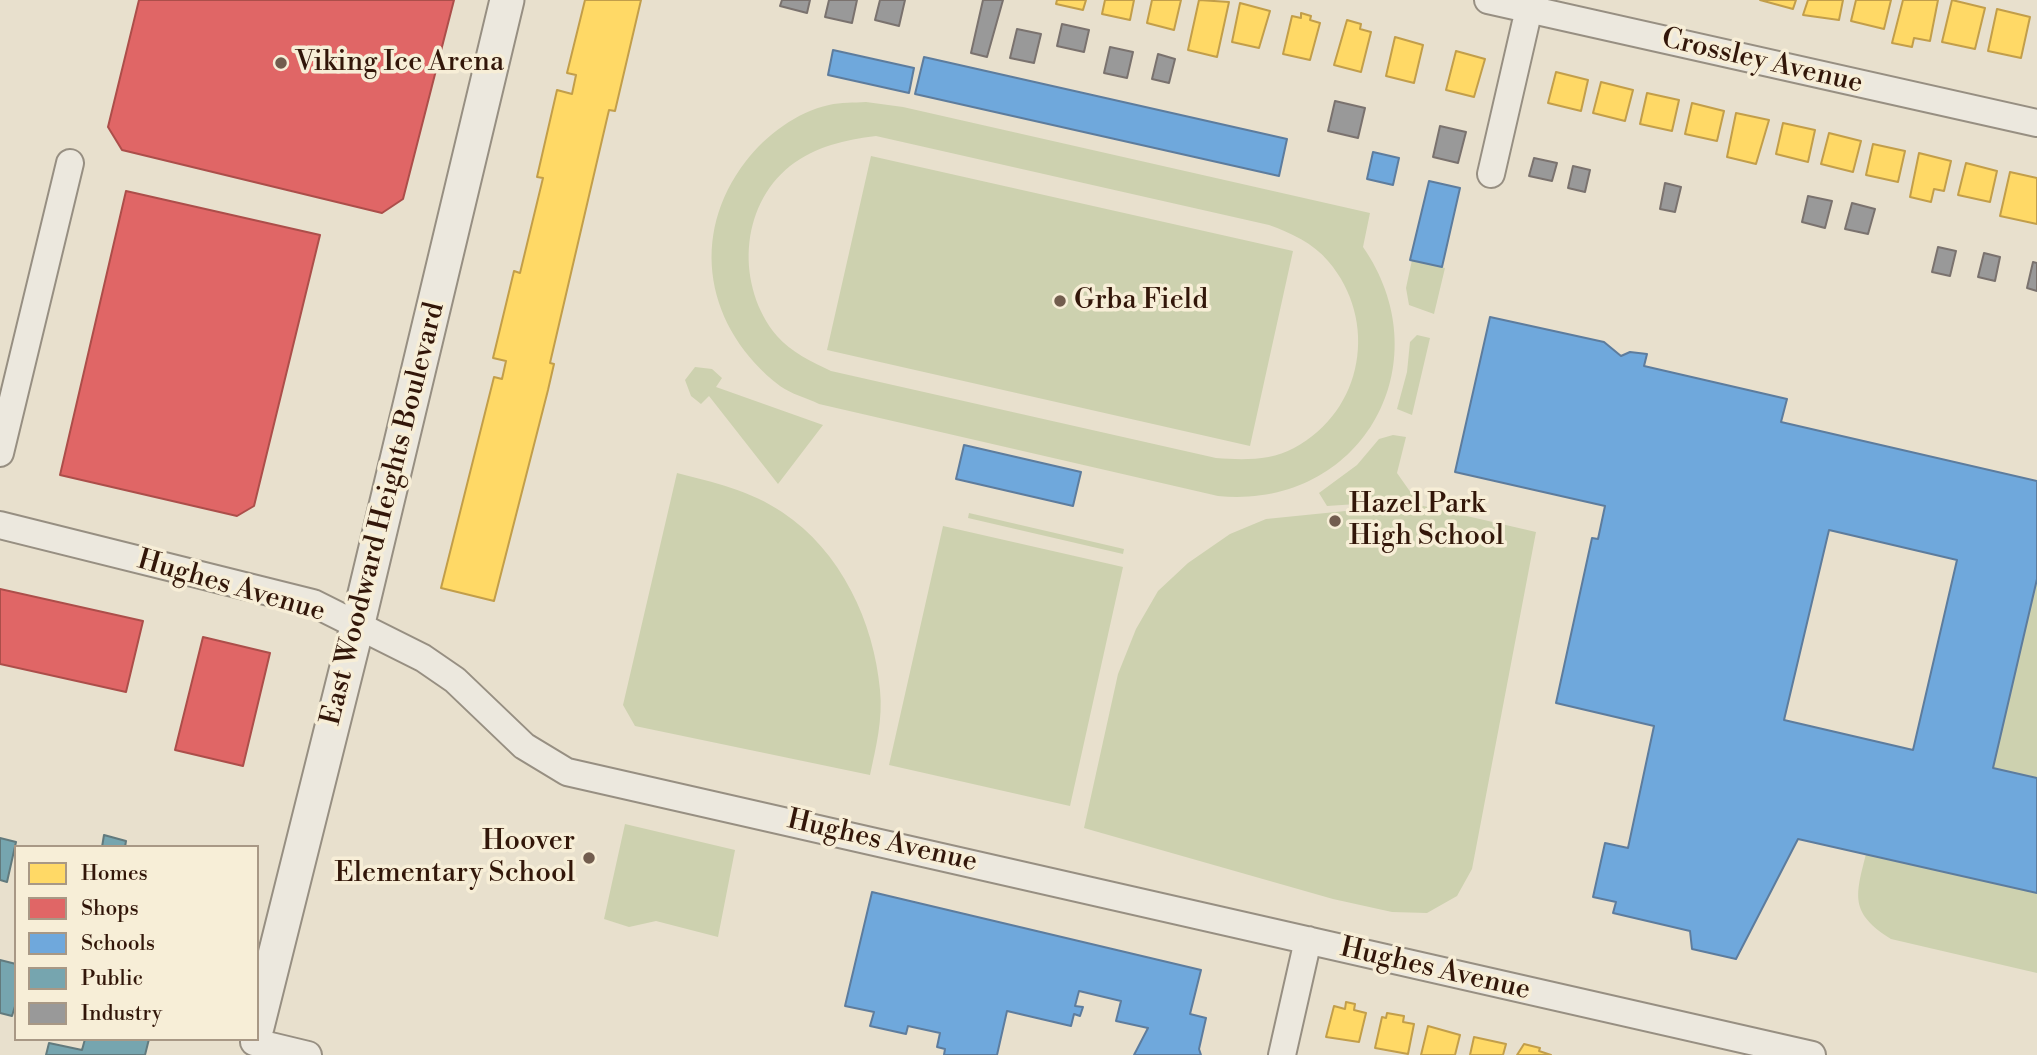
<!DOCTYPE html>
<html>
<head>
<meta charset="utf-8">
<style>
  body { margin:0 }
  #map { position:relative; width:2037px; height:1055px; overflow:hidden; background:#e8e0cd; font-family:"Libre Bodoni",serif }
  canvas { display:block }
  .legend { position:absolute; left:14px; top:845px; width:245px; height:196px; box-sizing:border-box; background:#f7eed7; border:2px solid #a89885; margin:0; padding:9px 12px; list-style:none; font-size:21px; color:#321609 }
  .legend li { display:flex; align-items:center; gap:14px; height:35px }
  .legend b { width:35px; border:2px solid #a89885 }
</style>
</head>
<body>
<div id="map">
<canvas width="2037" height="1055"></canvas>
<ul class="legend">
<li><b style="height:19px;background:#ffd966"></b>Homes</li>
<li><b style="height:19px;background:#e06666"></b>Shops</li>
<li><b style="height:19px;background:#6fa8dc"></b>Schools</li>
<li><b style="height:19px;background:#76a5af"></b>Public</li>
<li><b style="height:19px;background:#999"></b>Industry</li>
</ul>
</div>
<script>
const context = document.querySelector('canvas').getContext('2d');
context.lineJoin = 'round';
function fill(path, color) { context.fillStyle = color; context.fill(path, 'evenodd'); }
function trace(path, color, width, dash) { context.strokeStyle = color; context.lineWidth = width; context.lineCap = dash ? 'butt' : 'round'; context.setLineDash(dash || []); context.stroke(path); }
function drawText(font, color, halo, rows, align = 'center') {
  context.font = font + ' "Libre Bodoni",serif'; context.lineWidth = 7; context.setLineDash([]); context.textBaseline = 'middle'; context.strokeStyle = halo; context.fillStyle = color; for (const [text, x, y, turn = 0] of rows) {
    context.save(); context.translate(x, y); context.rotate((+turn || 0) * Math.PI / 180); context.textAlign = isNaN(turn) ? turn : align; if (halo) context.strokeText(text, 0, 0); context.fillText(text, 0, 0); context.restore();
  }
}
const green = new Path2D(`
  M 866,102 L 903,107 L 1370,213 L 1363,247 C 1444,364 1361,510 1218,496 L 819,404 C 807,398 791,394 780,386 C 706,329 688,236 746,161 C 766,135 797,112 829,105 C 841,102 854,103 866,102 ZM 876,136 L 1269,225 C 1291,233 1313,243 1328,261 C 1379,320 1364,411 1294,448 C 1270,461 1242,460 1216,458 L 831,371 C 812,362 791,352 777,336 C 736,287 739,207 790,166 C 816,146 845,140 876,136 Z
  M 871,156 L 1293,251 L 1250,446 L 827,350 Z
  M 1412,260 L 1445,268 L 1434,314 L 1409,305 L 1406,288 Z
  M 1417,335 L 1430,338 L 1412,415 L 1397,409 L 1407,372 L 1410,342 Z
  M 695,367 L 712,369 L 722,378 L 716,387 L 823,425 L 778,484 L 709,396 L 701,404 L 691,396 L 685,380 Z
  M 1393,435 L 1406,437 L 1397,473 L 1416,500 L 1327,506 L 1319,493 L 1357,465 L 1379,439 Z
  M 677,473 C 713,482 751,491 782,512 C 841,551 874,622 880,690 C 883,719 876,747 870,775 L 635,726 L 623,705 Z
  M 1415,504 L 1536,532 L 1472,869 L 1457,896 L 1427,913 L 1392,912 L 1333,899 L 1084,828 L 1118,674 L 1136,629 L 1158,591 L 1188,563 L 1230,534 L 1266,519 Z
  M 969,513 L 1124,549 L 1123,554 L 968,518 Z
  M 943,526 L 1123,567 L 1070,806 L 889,765 Z
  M 2037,579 L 2037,778 L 1993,768 Z
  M 625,824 L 735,850 L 718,937 L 656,921 L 629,927 L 604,919 Z
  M 1866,854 L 2037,893 L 2037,973 L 1891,939 C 1850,913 1855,897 1866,854 Z`);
const homes = new Path2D(`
  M 585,0 L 641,0 L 615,111 L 609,110 L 550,363 L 554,364 L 548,390 L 494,601 L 441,588 L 494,377 L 502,379 L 506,361 L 493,358 L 514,271 L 520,273 L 543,178 L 537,177 L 557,90 L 572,94 L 576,75 L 567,73 Z
  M 1057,0 L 1086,0 L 1083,10 L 1056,4 Z
  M 1105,0 L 1134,0 L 1130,20 L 1102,14 Z
  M 1152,0 L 1181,0 L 1174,30 L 1147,23 Z
  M 1199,0 L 1229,2 L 1217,57 L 1188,50 Z
  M 1760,0 L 1796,0 L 1793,9 Z
  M 1808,0 L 1843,0 L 1839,20 L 1803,15 Z
  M 1856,0 L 1891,0 L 1884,29 L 1851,21 Z
  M 1903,0 L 1938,0 L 1930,41 L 1914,38 L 1912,47 L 1892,43 Z
  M 1952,0 L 1985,8 L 1975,49 L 1942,42 Z
  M 1240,3 L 1270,11 L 1259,48 L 1232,42 Z
  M 1997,9 L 2030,17 L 2021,58 L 1988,51 Z
  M 1301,13 L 1311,16 L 1310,20 L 1320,23 L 1310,60 L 1283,54 L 1292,16 L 1301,18 Z
  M 1347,20 L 1361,24 L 1360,29 L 1371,32 L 1361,72 L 1334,65 Z
  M 1395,37 L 1423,45 L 1414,83 L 1386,76 Z
  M 1456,51 L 1485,59 L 1474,97 L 1446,90 Z
  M 1556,72 L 1588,80 L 1581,111 L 1548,103 Z
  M 1601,82 L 1633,90 L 1625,121 L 1593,113 Z
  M 1647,93 L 1679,100 L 1672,131 L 1640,124 Z
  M 1692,103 L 1724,111 L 1717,141 L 1685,134 Z
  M 1736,113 L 1769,120 L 1756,164 L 1727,157 Z
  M 1783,123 L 1815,130 L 1808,162 L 1776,154 Z
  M 1829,133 L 1861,141 L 1853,172 L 1821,164 Z
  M 1873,144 L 1905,151 L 1898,182 L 1866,175 Z
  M 1919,153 L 1951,161 L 1944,191 L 1934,189 L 1931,202 L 1910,197 Z
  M 1966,163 L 1997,171 L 1990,202 L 1958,195 Z
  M 2010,172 L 2037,178 L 2037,224 L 2000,216 Z
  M 1346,1002 L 1355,1004 L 1354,1010 L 1366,1013 L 1359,1042 L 1326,1037 L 1334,1006 L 1345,1009 Z
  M 1387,1013 L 1404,1016 L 1403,1022 L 1414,1024 L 1408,1054 L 1375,1048 L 1382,1017 L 1386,1018 Z
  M 1428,1026 L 1460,1035 L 1455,1055 L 1421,1055 Z
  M 1474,1037 L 1506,1044 L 1503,1055 L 1470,1055 Z
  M 1524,1044 L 1540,1048 L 1539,1051 L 1551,1055 L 1517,1055 Z`);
const shops = new Path2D(`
  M 139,0 L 454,0 L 403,199 L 382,213 L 122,150 L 108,127 Z
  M 126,191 L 320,235 L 254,506 L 237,516 L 60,475 Z
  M 0,589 L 143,621 L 126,692 L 0,664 Z
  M 203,637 L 270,653 L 243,766 L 175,750 Z`);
const schools = new Path2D(`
  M 833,50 L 914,68 L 909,93 L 828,75 Z
  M 924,57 L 1287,139 L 1279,176 L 915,94 Z
  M 1373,152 L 1399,158 L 1393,185 L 1367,179 Z
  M 1429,181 L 1460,188 L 1442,267 L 1410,260 Z
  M 1490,317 L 1604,342 L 1621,356 L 1630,352 L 1647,354 L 1644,366 L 1787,399 L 1781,422 L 2037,481 L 2037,579 L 1993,768 L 2037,778 L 2037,893 L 1798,839 L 1736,959 L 1692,949 L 1690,931 L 1613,913 L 1616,902 L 1593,897 L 1605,843 L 1628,848 L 1654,726 L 1556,703 L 1592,538 L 1598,539 L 1605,506 L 1455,472 ZM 1829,530 L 1957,560 L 1913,750 L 1784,720 Z
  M 964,445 L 1081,472 L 1073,506 L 956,479 Z
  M 872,892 L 1201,970 L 1190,1014 L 1206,1018 L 1199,1049 L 1201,1055 L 1134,1055 L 1148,1028 L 1116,1021 L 1121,1001 L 1079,991 L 1075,1006 L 1083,1007 L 1080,1016 L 1074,1014 L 1071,1026 L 1007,1011 L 997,1055 L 944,1055 L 945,1049 L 937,1047 L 940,1033 L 908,1026 L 906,1034 L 870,1026 L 874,1012 L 845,1006 Z`);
const public = new Path2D(`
  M 104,835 L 126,841 L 125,847 L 102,847 Z
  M 0,838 L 16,842 L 7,882 L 0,880 Z
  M 0,960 L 16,964 L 16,1003 L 12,1016 L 0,1013 Z
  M 85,1039 L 149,1039 L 145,1055 L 46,1055 L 49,1043 L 82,1050 Z`);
const industry = new Path2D(`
  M 782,0 L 810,0 L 807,13 L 780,6 Z
  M 829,0 L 857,0 L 852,23 L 825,17 Z
  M 880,0 L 905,0 L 899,26 L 875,20 Z
  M 983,0 L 1003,0 L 987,57 L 971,53 Z
  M 1062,24 L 1089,30 L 1084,52 L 1057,46 Z
  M 1017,29 L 1041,34 L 1034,63 L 1010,58 Z
  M 1110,47 L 1133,52 L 1127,78 L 1104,73 Z
  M 1158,54 L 1175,59 L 1169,83 L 1152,79 Z
  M 1335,101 L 1365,108 L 1358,138 L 1328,131 Z
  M 1440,126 L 1466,132 L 1458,163 L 1433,157 Z
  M 1534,158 L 1557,163 L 1552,181 L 1529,176 Z
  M 1573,166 L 1590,170 L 1585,192 L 1568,188 Z
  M 1665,183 L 1681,187 L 1675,212 L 1660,209 Z
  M 1808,196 L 1832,201 L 1825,228 L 1802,222 Z
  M 1852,203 L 1875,209 L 1868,234 L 1845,229 Z
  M 1938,247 L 1956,251 L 1950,276 L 1932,272 Z
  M 1984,253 L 2000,257 L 1995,281 L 1978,277 Z
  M 2033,262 L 2037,263 L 2037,291 L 2027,288 Z`);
const minor = new Path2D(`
  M 1488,0 L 2037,123
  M 1491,174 L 1531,0
  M 0,453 L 70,163
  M 0,525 L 313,603 L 423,658 L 455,680 L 524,746 L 567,772 L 1812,1055
  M 254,1042 L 308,1055
  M 1282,1055 L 1308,940`);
const tertiary = new Path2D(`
  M 257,1027 L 357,627 L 507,0`);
const markers = [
  [281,63,7,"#725d4e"],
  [1060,301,7,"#725d4e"],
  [1335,521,7,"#725d4e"],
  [589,858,7,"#725d4e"]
];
const streetNames = [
  ["Crossley Avenue",1762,62,13],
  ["East Woodward Heights Boulevard",384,514,-76],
  ["Hughes Avenue",231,587,16],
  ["Hughes Avenue",882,842,13],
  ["Hughes Avenue",1435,970,13]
];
const poiNames = [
  ["Viking Ice Arena",295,63],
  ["Grba Field",1074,301],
  ["Hazel Park",1349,505],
  ["High School",1349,537],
  ["Hoover",575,842,"right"],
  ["Elementary School",575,874,"right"]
];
fill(green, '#cdd1af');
fill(homes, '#ffd966');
trace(homes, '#c29e4a', 2);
fill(shops, '#e06666');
trace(shops, '#ac4e4a', 2);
fill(schools, '#6fa8dc');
trace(schools, '#5d7c9d', 2);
fill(public, '#76a5af');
trace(public, '#627a7d', 2);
fill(industry, '#999');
trace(industry, '#7a726e', 2);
trace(minor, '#978f82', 30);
trace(tertiary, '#978f82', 37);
trace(minor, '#ece8de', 26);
trace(tertiary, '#ece8de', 33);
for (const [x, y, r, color] of markers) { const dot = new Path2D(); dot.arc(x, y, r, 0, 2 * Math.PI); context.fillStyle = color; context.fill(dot); trace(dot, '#f7eed7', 2.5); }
drawText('28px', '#321609', '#f7eed7', streetNames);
drawText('28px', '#321609', '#f7eed7', poiNames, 'left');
</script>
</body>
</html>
